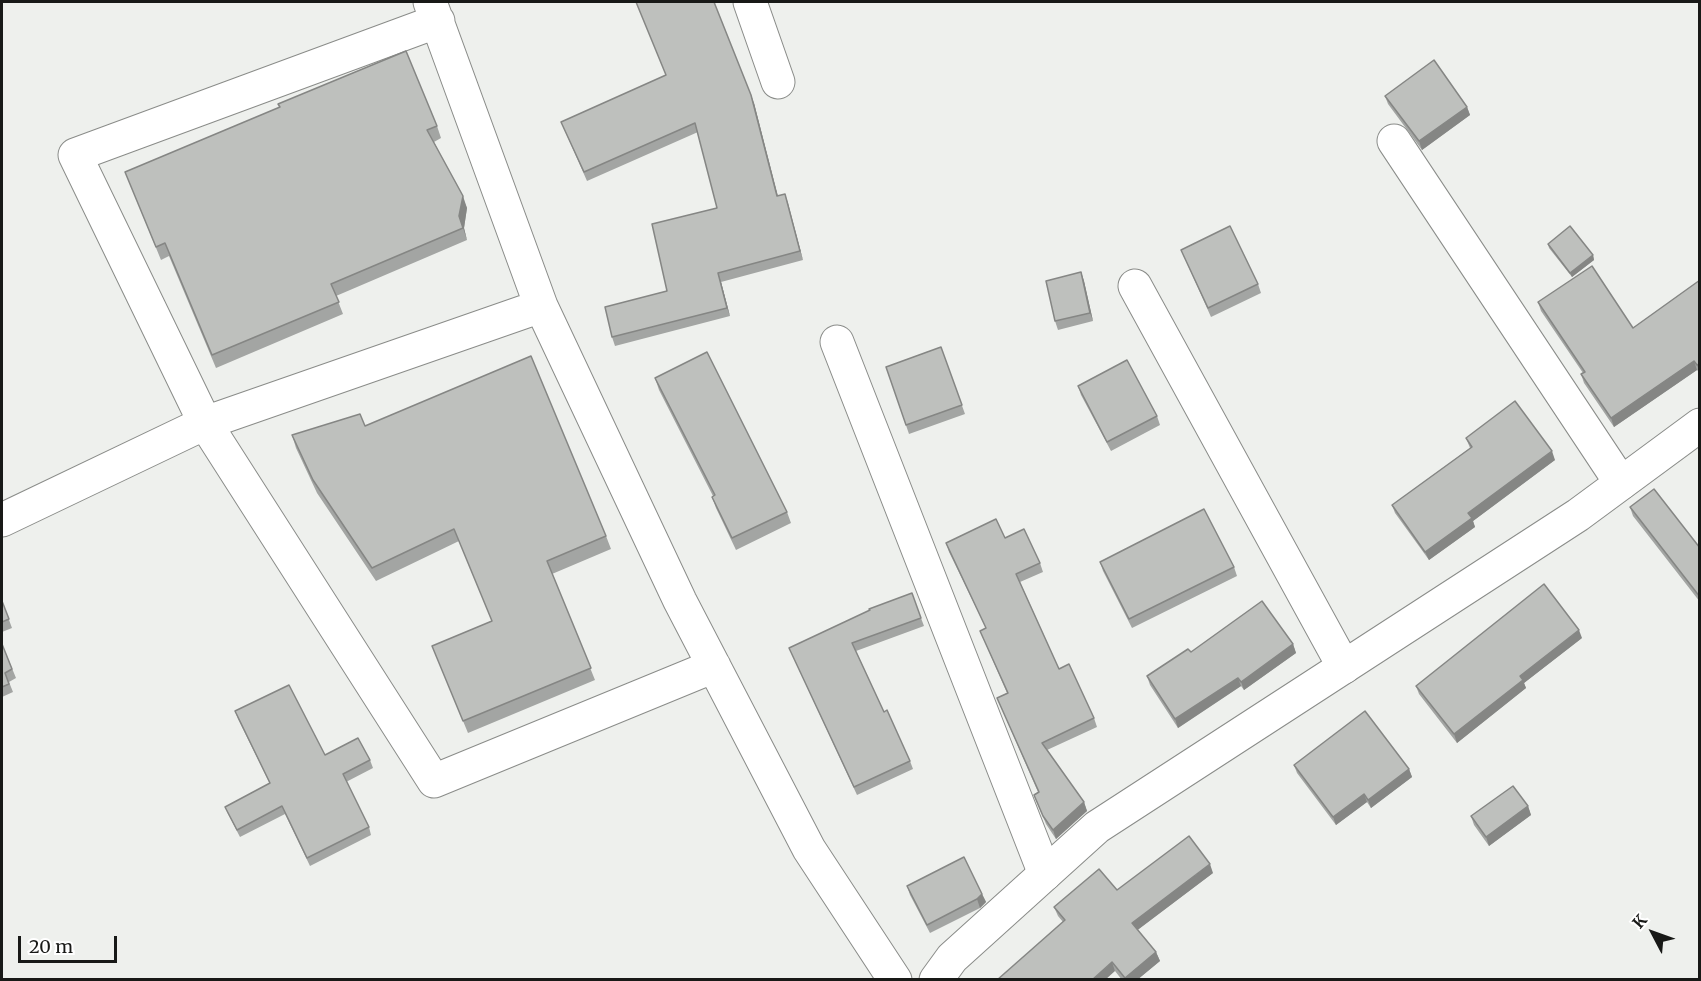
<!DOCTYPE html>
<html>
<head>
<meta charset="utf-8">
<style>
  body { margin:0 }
  #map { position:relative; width:1701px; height:981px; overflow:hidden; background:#eef0ed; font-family:Merriweather,serif }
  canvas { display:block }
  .frame { position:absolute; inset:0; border:3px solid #181917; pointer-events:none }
  .north { position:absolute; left:1623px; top:903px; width:60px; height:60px; -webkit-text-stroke:4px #fff; paint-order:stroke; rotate:311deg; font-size:16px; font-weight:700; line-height:24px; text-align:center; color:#181917 }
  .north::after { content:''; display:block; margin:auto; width:21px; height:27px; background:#181917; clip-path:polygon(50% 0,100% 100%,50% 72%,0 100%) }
  .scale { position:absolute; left:18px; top:936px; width:99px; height:27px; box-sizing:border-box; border:3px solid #181917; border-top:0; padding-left:8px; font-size:18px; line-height:21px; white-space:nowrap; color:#181917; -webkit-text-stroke:4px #fff; paint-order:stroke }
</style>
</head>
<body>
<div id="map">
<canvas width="1701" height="981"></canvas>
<div class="frame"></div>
<div class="north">K</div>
<div class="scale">20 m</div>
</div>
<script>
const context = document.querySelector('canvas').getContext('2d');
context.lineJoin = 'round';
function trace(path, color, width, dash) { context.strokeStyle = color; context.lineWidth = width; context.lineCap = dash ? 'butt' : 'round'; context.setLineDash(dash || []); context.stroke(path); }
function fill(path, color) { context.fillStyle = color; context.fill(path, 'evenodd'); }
const minor = new Path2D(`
  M 430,2 L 541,306 L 680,601 L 809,849 L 895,980
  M 750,2 L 778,82
  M 438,21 L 75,155 L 205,423 L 434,781 L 714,666
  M 1394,141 L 1621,483
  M 1135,286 L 1344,667
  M 837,342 L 1045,874
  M 2,520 L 205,423 L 541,306`);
const tertiary = new Path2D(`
  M 936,980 L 952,958 L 1097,827 L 1578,515 L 1700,425`);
const wall = new Path2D(`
  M 666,75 L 754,103 L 778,196 L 785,194 L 803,260 L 721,282 L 730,316 L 615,346 L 612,337 L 667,291 L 717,208 L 698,132 L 587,181 L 561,122 Z
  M 1385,96 L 1467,107 L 1470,115 L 1422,150 L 1388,104 Z
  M 280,107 L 437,126 L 441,138 L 434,142 L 467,208 L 464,228 L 467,240 L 336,296 L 343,314 L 216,368 L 169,256 L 161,260 L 125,172 Z
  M 1548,244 L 1593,255 L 1594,260 L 1572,277 L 1549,248 Z
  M 1181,250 L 1258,284 L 1261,293 L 1211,317 Z
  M 1081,272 L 1084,281 L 1093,321 L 1058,330 L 1055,321 Z
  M 1700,280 L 1700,373 L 1697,370 L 1614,427 L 1584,383 L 1581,374 L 1583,373 L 1541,311 L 1538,302 L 1633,328 Z
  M 941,347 L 965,414 L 909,434 L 886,367 Z
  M 655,378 L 787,512 L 791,523 L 736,550 L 716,508 L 712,497 L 713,496 L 659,390 Z
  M 1078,386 L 1157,416 L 1160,425 L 1111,451 L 1081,395 Z
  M 365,426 L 606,536 L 611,549 L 552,574 L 595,680 L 468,733 L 432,646 L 492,621 L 459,541 L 376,581 L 317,493 L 296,448 L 292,435 Z
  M 1466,438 L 1555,460 L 1473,521 L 1475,527 L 1429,560 L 1395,513 L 1392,505 L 1470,448 Z
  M 1630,507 L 1700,548 L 1700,602 L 1633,516 Z
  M 1005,538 L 1040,563 L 1043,572 L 1020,582 L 1059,669 L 1094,718 L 1097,727 L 1047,750 L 1084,802 L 1087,811 L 1056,839 L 1046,824 L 1034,795 L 1038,792 L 997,698 L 1007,693 L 980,631 L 986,628 L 949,552 L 946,543 Z
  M 1100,562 L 1234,567 L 1237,576 L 1132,628 L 1103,571 Z
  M 2,601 L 12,628 L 2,632 Z
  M 921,618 L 924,626 L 856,651 L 884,712 L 910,761 L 913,769 L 857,795 L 789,648 Z
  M 1582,638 L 1524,683 L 1526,688 L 1457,743 L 1419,694 L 1416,686 Z
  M 2,644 L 16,678 L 9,682 L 13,692 L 2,697 Z
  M 1293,644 L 1296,653 L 1244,690 L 1241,686 L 1178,728 L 1150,685 L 1147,676 L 1191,652 Z
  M 235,711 L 325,755 L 370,760 L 373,768 L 346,782 L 369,827 L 371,835 L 310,866 L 285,814 L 240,837 L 228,814 L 225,807 L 270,784 L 238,719 Z
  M 1294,765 L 1409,769 L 1412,777 L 1371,808 L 1367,802 L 1336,825 L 1297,773 Z
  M 1528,806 L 1531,815 L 1489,846 L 1474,825 L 1471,816 Z
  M 1213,873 L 1137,930 L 1156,952 L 1160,961 L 1137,980 L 1122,980 L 1115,971 L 1063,922 L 1058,916 L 1054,907 L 1117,890 Z
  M 907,886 L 982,894 L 986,902 L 980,908 L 930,933 L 910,895 Z`);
const shadedWall = new Path2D(`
  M 751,95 L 754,103 L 780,205 L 777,196 Z
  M 1467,107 L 1470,115 L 1422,150 L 1419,141 Z
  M 785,194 L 788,203 L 803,260 L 800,251 Z
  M 463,196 L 467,208 L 464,228 L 467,240 L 459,216 Z
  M 1593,255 L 1594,260 L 1572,277 L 1570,273 Z
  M 1081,272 L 1084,281 L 1093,321 L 1090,313 Z
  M 718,273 L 721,282 L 730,316 L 727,308 Z
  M 1694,361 L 1697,370 L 1614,427 L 1611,418 Z
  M 1700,363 L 1700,372 L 1697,365 Z
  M 1552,451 L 1555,460 L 1473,521 L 1475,527 L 1429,560 L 1425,552 L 1468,513 Z
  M 1579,630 L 1582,638 L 1524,683 L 1526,688 L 1457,743 L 1454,734 L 1520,676 Z
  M 1293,644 L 1296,653 L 1244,690 L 1241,682 Z
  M 1238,678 L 1241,686 L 1178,728 L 1175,719 Z
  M 1409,769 L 1412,777 L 1371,808 L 1368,800 Z
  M 1364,794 L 1367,802 L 1336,825 L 1333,817 Z
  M 1084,802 L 1087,811 L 1056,839 L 1053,830 Z
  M 1528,806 L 1531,815 L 1489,846 L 1486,837 Z
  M 1210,864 L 1213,873 L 1135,932 L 1132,923 Z
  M 982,894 L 986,902 L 980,908 L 977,899 Z
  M 1156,952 L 1160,961 L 1137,980 L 1126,980 L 1125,978 Z
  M 1112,962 L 1115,971 L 1105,980 L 1092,980 Z`);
const building = new Path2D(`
  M 636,2 L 714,2 L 751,95 L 777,196 L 785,194 L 800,251 L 718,273 L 727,308 L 612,337 L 605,307 L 667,291 L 652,224 L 717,208 L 695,123 L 584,172 L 561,122 L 666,75 Z
  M 406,51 L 437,126 L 427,130 L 463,196 L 459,216 L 463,228 L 331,284 L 339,302 L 212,355 L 165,243 L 156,247 L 125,172 L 280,107 L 278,104 Z
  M 1434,60 L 1467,107 L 1419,141 L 1385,96 Z
  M 1230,226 L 1258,284 L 1208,308 L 1181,250 Z
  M 1570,226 L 1593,255 L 1570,273 L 1548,244 Z
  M 1592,266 L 1633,328 L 1700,280 L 1700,363 L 1697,365 L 1694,361 L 1611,418 L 1581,374 L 1585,372 L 1538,302 Z
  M 1081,272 L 1090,313 L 1055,321 L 1046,281 Z
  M 941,347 L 962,405 L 906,425 L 886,367 Z
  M 707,352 L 787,512 L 732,538 L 712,497 L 715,495 L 655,378 Z
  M 531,356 L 606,536 L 547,561 L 591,668 L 463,721 L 432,646 L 492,621 L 454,529 L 372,568 L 313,480 L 292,435 L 360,414 L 365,426 Z
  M 1127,360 L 1157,416 L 1107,442 L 1078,386 Z
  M 1515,401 L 1552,451 L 1468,513 L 1472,518 L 1425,552 L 1392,505 L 1472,447 L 1466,438 Z
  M 1654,489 L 1700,548 L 1700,597 L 1630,507 Z
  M 1204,509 L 1234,567 L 1129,619 L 1100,562 Z
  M 996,519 L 1005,538 L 1024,529 L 1040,563 L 1016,574 L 1059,669 L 1069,664 L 1094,718 L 1042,743 L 1084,802 L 1053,830 L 1043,816 L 1034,795 L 1039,792 L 997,698 L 1008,693 L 980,631 L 986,628 L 946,543 Z
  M 1544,584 L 1579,630 L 1520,676 L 1523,680 L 1454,734 L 1416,686 Z
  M 912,593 L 921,618 L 852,643 L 884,712 L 887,710 L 910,761 L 854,787 L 789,648 L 870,610 L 869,609 Z
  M 2,601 L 9,619 L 2,622 Z
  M 1262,601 L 1293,644 L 1241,682 L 1238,678 L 1175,719 L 1147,676 L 1188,649 L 1191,652 Z
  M 2,644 L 12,669 L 5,673 L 9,684 L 2,687 Z
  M 289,685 L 325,755 L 358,738 L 370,760 L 343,774 L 369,827 L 307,858 L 282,806 L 237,830 L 225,807 L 270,783 L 235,711 Z
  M 1365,711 L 1409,769 L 1368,800 L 1364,794 L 1333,817 L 1294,765 Z
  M 1513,786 L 1528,806 L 1486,837 L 1471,816 Z
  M 1189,836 L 1210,864 L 1132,923 L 1156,952 L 1125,978 L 1112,962 L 1092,980 L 997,980 L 1065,920 L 1054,907 L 1099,869 L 1117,890 Z
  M 964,857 L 982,894 L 977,899 L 927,925 L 907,886 Z`);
trace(minor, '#8a8c89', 35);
trace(tertiary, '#8a8c89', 35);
trace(minor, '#fff', 33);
trace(tertiary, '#fff', 33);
fill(wall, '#a3a5a3');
fill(shadedWall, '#858684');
fill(building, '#bec0bd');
trace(building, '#858684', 1.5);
</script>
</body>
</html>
